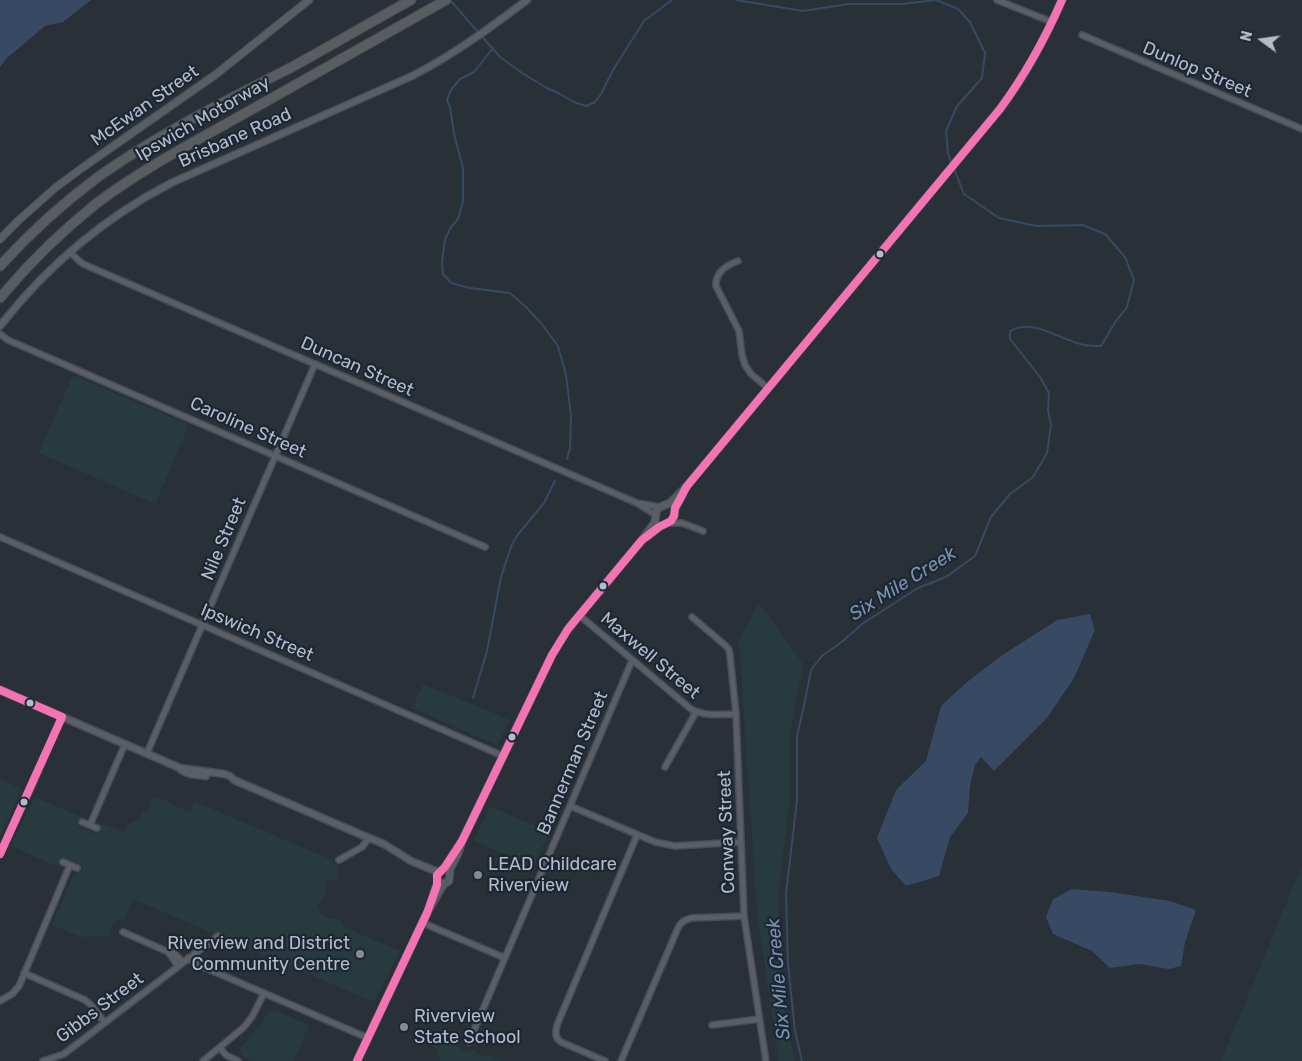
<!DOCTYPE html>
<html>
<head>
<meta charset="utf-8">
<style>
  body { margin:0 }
  #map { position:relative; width:1302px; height:1061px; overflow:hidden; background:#2a3038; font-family:Rubik,sans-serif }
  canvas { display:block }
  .north { position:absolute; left:1237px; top:15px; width:50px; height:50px; -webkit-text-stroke:4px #1d2633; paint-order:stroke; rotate:284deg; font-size:14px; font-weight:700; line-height:20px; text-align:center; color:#b4bcc9 }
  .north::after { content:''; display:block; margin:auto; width:18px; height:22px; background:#b4bcc9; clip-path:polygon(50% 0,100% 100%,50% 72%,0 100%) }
</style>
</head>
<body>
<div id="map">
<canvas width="1302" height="1061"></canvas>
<div class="north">N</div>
</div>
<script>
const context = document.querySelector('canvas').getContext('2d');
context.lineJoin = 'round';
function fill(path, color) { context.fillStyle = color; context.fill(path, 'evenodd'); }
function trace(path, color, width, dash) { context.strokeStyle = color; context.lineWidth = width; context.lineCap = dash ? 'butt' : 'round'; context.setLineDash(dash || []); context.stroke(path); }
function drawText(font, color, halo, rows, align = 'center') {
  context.font = font + ' Rubik,sans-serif'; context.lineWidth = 4.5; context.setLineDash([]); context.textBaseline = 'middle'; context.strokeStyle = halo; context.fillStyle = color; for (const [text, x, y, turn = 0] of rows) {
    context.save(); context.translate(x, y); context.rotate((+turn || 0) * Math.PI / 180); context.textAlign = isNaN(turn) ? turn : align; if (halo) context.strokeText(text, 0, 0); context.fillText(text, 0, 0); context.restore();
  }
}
const green = new Path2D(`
  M 73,375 L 189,425 L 155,504 L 39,453 Z
  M 759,603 L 803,664 L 789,739 L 790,798 L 778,897 L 781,967 L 787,1027 L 795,1061 L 779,1061 L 757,913 L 739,640 Z
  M 423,684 L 510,720 L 497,745 L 412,708 Z
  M 0,779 L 22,789 L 0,837 Z
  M 35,797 L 82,817 L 78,826 L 96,834 L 101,823 L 124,832 L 131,823 L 138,820 L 144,811 L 149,811 L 151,804 L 150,799 L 158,797 L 188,812 L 192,812 L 193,804 L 196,802 L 332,860 C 338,866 338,871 337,878 L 327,882 L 324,896 L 317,905 C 322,918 326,918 339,919 L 342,923 L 342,926 L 400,951 L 374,1002 L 133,899 L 124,919 C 112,920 109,925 111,936 L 81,937 L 52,925 L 74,874 L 79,872 L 82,865 L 62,858 L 58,867 L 11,846 Z
  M 490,806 L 549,832 L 534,866 L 474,841 Z
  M 1302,865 L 1302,1061 L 1221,1061 Z
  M 274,1010 L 309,1025 L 294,1061 L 254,1061 L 242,1056 L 240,1051 L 240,1048 L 261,1025 L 268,1012 Z
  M 426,1030 C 435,1032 446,1037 453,1042 C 458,1046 461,1050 467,1052 L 471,1050 L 476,1051 L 478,1055 L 491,1056 L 501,1061 L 441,1061 L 438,1057 L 437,1049 C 430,1045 425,1040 423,1032 Z`);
const water = new Path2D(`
  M 0,0 L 91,0 L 63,22 L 45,26 L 6,59 L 0,67 Z
  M 1090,614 L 1095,630 L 1074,678 L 1047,718 L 994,771 L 981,757 L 975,765 L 970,786 L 968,813 L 950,837 L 939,876 L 906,886 L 891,869 L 877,838 L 896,790 L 926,761 L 941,706 L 967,682 L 1001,656 L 1057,620 Z
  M 1072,889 L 1110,892 L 1170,901 L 1196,910 L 1185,942 L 1181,966 L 1169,969 L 1139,964 L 1110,968 L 1092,951 L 1053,934 L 1046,917 L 1053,899 Z`);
const stream = new Path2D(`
  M 450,0 L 500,57 L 522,73 L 547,88 L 560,94 L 576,103 L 586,106 L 595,102 L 601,94 L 613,70 L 644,21 L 672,0
  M 736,0 L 803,11 L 848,4 L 902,4 L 936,0 L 958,9 L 970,22 L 985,53 L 982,78 L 957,106 L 946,131 L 948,153 L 951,162
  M 493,48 L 474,72 L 460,79 L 451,90 L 447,100 L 450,107 L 454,134 L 463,168 L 463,201 L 458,219 L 451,227 L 445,239 L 442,262 L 443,274 L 451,283 L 470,288 L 510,293 L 526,307 L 541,323 L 558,346 L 566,375 L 571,416 L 570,448 L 567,459
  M 473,698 L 487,651 L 501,577 L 512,544 L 519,533 L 544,503 L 555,481
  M 802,1061 L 795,1031 L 788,964 L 786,894 L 797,800 L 797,736 L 804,706 L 811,670 L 822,656 L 843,641 L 862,624 L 918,588 L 946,577 L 975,556 L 991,517 L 1010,494 L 1033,477 L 1047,453 L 1051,425 L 1048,410 L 1049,393 L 1040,377 L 1010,339 L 1010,331 C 1035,317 1060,341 1085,345 C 1090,346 1096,346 1101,346 L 1116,321 L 1127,307 L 1134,280 L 1125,257 L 1105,234 L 1083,225 L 1036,226 L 999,218 L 964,194 L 954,169`);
const minor = new Path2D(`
  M 997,0 L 1052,22
  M 1082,35 L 1302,129
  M 70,252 L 77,259 L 83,264 L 637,503 L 656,515
  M 738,261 C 727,265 715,272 716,286 L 739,331 L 742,355 L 745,365 L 751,374 L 768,388
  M 0,334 L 8,340 L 485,547
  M 637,503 L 660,507
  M 669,523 L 682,523 L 703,531
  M 0,537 L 503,756
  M 579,615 L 691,709 C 705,717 721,714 736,714
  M 692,617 L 726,646 L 729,650 L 730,656 L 736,714 L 744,916 L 766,1061
  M 147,753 L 315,364
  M 665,767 L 696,712
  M 570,806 L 655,842 L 675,846 L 741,842
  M 82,822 L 97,828
  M 90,825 L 125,744
  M 0,854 L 29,792 L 62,717
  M 339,860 L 362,847 L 369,838
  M 63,862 L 77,868
  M 423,923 L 505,958
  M 123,932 L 166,951 L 174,953 L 183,962
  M 167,951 L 169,953 L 178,966
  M 194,954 L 208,969
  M 188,958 L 198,966 L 208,969 L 368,1038
  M 24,973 L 85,1000 L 91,1005 L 105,1023
  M 0,1001 L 12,994 L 19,986 L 70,865
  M 712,1025 L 759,1019
  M 469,1042 L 631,663 L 633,660
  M 220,1048 L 226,1055 L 238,1061
  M 43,1061 L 64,1054 L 218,936
  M 203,1061 L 243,1028 L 252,1017 L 264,993
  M 605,1061 L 561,1042 C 555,1038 555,1033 557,1025 L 637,835
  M 621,1061 L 678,928 C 681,922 684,920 691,918 L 744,916`);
const tertiary = new Path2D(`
  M 0,326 C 47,266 104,218 171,183 L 412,76 C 453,55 490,28 527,0
  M 0,690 L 180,768 L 224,774 L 230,776 L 234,780 L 369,838 L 384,844 L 411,861 L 433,870 L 440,872
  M 180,769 C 187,775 197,775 206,776
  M 430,905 L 438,881
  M 357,1061 L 427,913 L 442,887 L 445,883`);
const secondary = new Path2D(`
  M 0,239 L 19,220 L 55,188 L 82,168 L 215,75 L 309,0
  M 647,537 L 659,527 L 671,521 L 674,516 L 675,508 L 683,494
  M 462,841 L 445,867 L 437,875 C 437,880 439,883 444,884 L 449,881 L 450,869 L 458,854 L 462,841 L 552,655 L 568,629 L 642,540 L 655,522 L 656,513 L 658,508 L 670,503 L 687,486 L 1000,109 C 1025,76 1045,39 1062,0`);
const motorway = new Path2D(`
  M 0,266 C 29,234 63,203 98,177 C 157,135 227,100 292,67 C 332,45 371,22 411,0
  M 0,298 C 29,263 62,231 97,203 C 145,167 198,140 249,111 C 315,74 381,37 446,0`);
const bus1 = new Path2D(`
  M 0,690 L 62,717
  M 0,854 L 62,717
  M 357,1061 L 427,913 L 437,885 L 437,875 L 445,867 L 462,841 L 552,655 L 568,629 L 642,540 L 659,527 L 671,521 L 674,516 L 675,508 L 687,486 L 1000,109 C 1025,75 1045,39 1062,0`);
const markers = [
  [880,254,4.5,"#b4bcc9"],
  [603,586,4.5,"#b4bcc9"],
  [30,703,4.5,"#b4bcc9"],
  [512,737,4.5,"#b4bcc9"],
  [24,802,4.5,"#b4bcc9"],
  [478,875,5,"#848b96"],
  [360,954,5,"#848b96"],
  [404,1027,5,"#848b96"]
];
const streetNames = [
  ["Dunlop Street",1197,70,23],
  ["McEwan Street",145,106,-35],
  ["Ipswich Motorway",203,119,-30],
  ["Brisbane Road",235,138,-24],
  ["Duncan Street",357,367,24],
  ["Caroline Street",248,428,24],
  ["Nile Street",224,539,-67],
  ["Ipswich Street",257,633,23],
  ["Maxwell Street",650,656,40],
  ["Bannerman Street",573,763,-67],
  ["Conway Street",727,832,-92],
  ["Gibbs Street",100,1008,-37]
];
const poiNames = [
  ["LEAD Childcare",488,865],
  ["Riverview",488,886],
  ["Riverview and District",350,944,"right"],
  ["Community Centre",350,965,"right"],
  ["Riverview",414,1017],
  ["State School",414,1038]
];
const waterNames = [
  ["Six Mile Creek",903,584,-32],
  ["Six Mile Creek",779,979,-95]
];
fill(green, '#273a3e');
fill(water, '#384963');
trace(stream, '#384963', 2);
trace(minor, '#484c53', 8);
trace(tertiary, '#484c53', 9);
trace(secondary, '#484c53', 9);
trace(motorway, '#474c53', 11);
trace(minor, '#5a5e66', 5);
trace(tertiary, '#5a5e66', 6);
trace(secondary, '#595d64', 7);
trace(motorway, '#5a5d60', 9);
trace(bus1, '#f373b3', 8);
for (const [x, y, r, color] of markers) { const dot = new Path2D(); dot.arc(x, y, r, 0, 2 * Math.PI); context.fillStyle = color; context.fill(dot); trace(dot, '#1d2633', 2); }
drawText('18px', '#b4bcc9', '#1d2633', streetNames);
drawText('18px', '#b4bcc9', '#1d2633', poiNames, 'left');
drawText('italic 19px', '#7c92b1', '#1d2633', waterNames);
</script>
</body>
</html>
